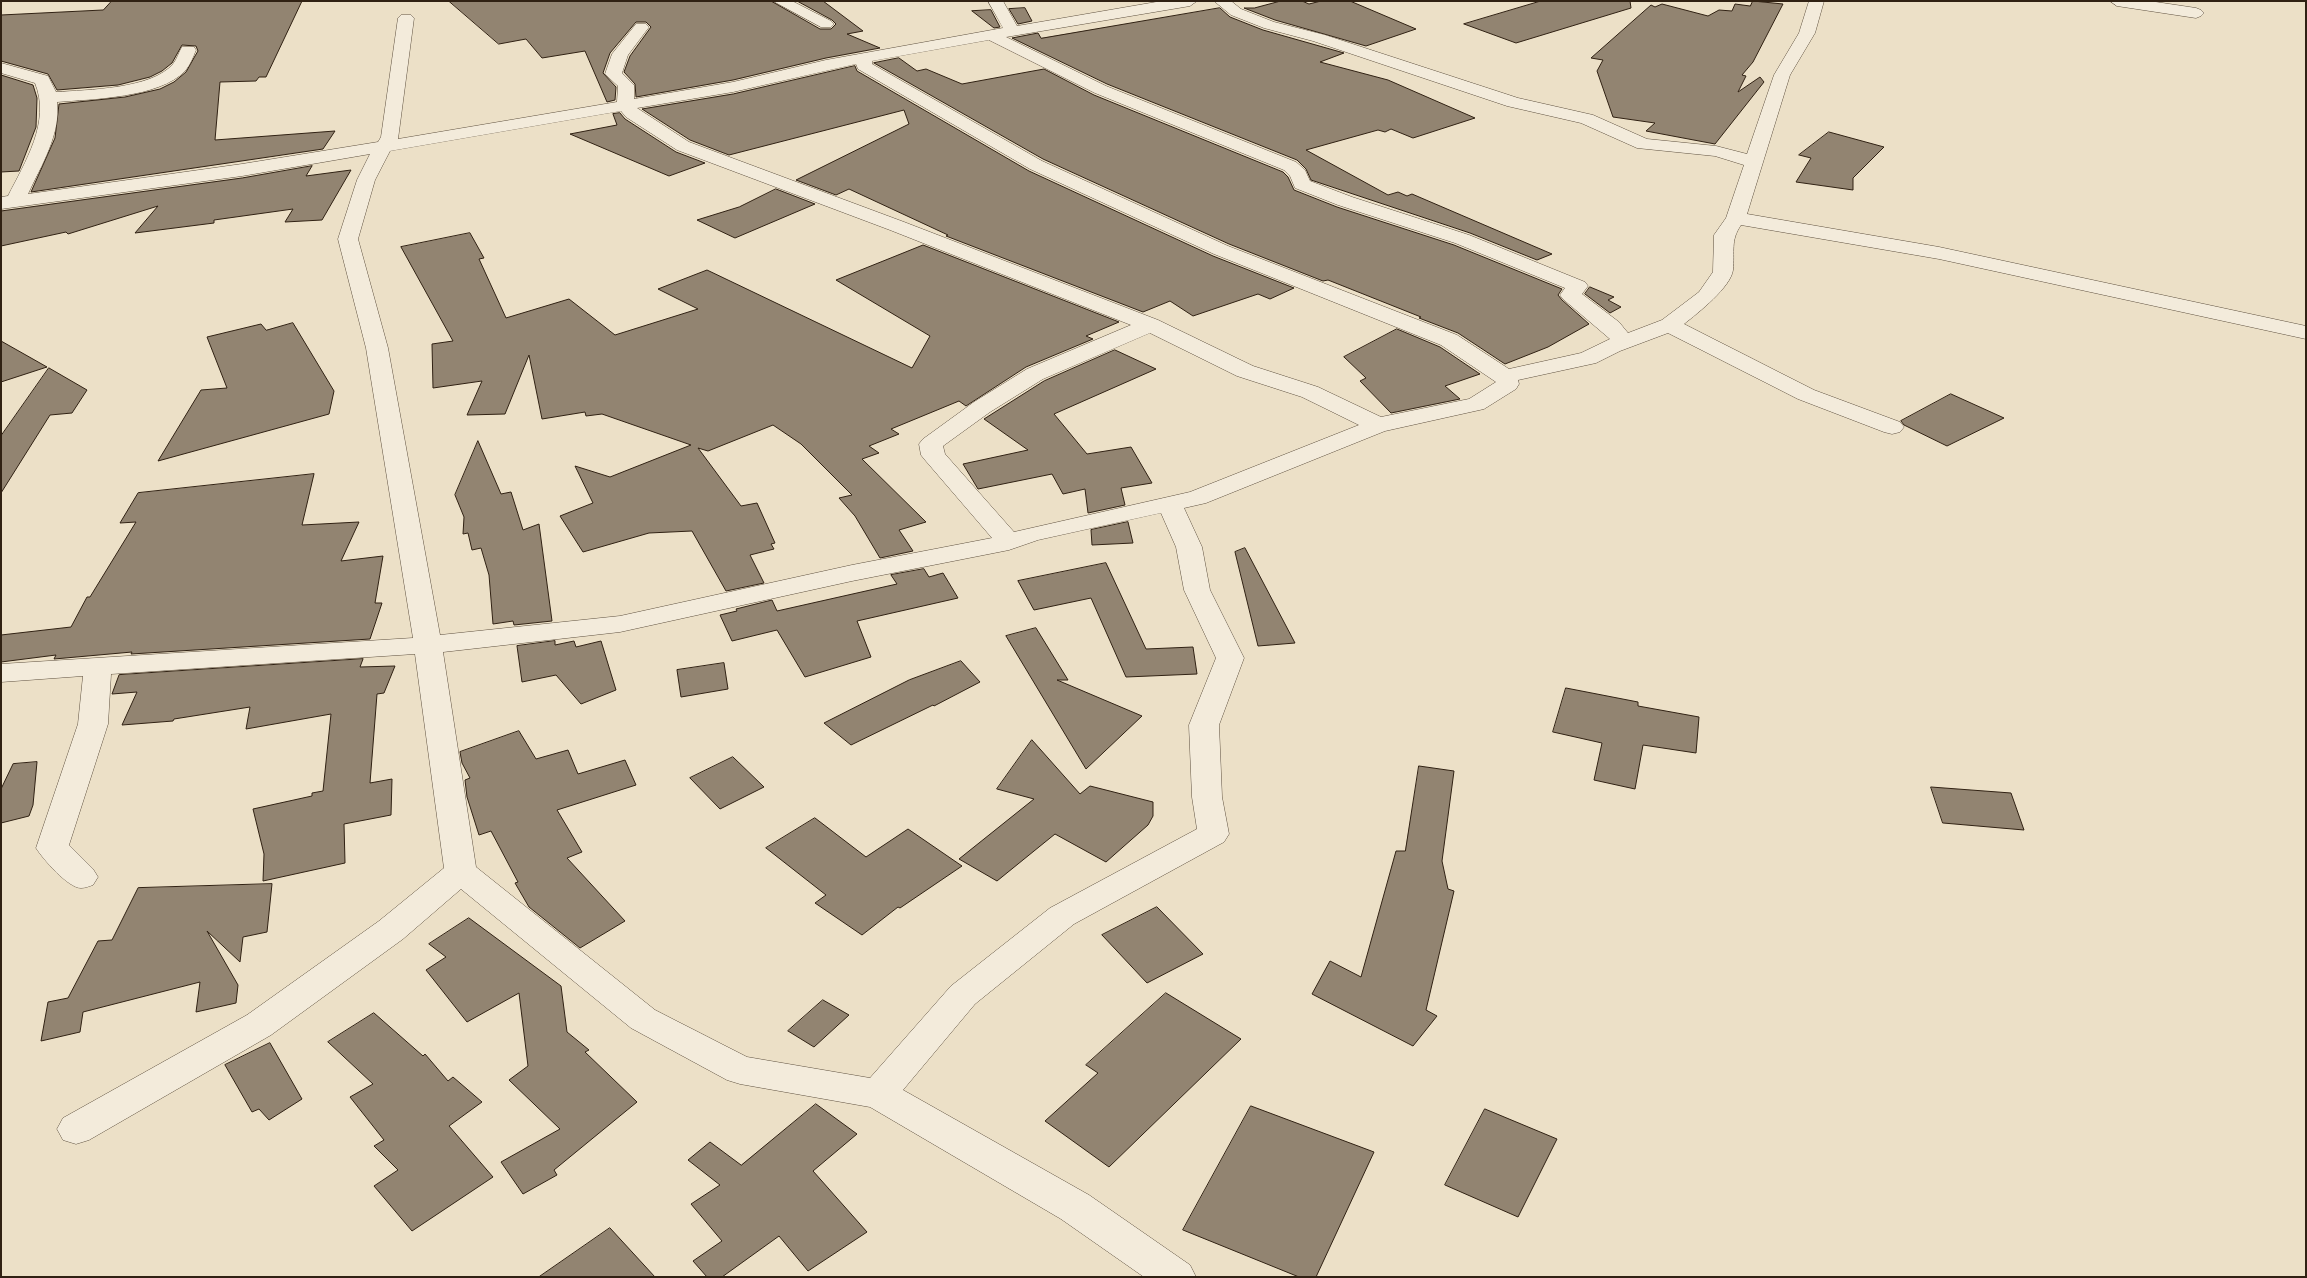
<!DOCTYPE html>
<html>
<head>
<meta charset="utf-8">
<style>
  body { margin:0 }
  #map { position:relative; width:2307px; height:1278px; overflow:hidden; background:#ece0c7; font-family:Alegreya,serif }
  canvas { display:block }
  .frame { position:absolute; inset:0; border:2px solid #302113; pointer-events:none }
</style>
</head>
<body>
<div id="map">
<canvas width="2307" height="1278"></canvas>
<div class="frame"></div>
</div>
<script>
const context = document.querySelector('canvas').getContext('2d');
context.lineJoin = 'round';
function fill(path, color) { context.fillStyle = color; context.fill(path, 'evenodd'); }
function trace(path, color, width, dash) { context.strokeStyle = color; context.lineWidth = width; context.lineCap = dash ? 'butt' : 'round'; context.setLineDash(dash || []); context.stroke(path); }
const building = new Path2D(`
  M 112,1 L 302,1 L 266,77 L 259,77 L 256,81 L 220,82 L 215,140 L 335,131 L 323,149 L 31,192 L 55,138 L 59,104 L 125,97 L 160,89 L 174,82 L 186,72 L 195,56 L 198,51 L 196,46 L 182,45 L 172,63 L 162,71 L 150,77 L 118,85 L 57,90 L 48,74 L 1,61 L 1,15 L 103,10 Z
  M 449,1 L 771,1 L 820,29 L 831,29 L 836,24 L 832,20 L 797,1 L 823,1 L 863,31 L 847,34 L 880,48 L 826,58 L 733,80 L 636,97 L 635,84 L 624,72 L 630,56 L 651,27 L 646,22 L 636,22 L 610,53 L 603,73 L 616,87 L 615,100 L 607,102 L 585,51 L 542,58 L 526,39 L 499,44 Z
  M 1281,1 L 1302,1 L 1309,4 L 1321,1 L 1350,1 L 1416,29 L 1366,46 L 1275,20 L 1244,8 L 1254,8 Z
  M 1541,1 L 1630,1 L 1631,8 L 1516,43 L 1464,24 Z
  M 1753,1 L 1783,4 L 1753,62 L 1742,75 L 1746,76 L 1738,92 L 1760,77 L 1764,82 L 1715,144 L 1646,131 L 1655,123 L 1613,117 L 1597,71 L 1603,60 L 1591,58 L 1651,5 L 1655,7 L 1662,4 L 1708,16 L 1719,10 L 1732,11 L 1735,4 L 1750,6 Z
  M 1025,8 L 1032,21 L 1018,24 L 1009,9 Z
  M 1220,8 L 1230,17 L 1263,30 L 1344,53 L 1320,62 L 1388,80 L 1475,118 L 1413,138 L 1391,129 L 1385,132 L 1378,130 L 1306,150 L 1388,195 L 1398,192 L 1407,196 L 1412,194 L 1552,254 L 1537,260 L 1470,233 L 1311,180 L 1306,169 L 1297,160 L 1107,84 L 1012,38 L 1038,33 L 1041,38 Z
  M 991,10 L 1000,27 L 994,28 L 972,11 Z
  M 899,58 L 917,71 L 926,69 L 962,84 L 1044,69 L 1094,95 L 1283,172 L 1288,177 L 1294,190 L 1337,207 L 1454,245 L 1562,289 L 1558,295 L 1562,300 L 1589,324 L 1548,347 L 1505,364 L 1458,333 L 1419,318 L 1421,317 L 1328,280 L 1323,281 L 1229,244 L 1043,159 L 874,63 Z
  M 855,66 L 857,71 L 1029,171 L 1213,256 L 1294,288 L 1270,299 L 1258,294 L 1193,316 L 1170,301 L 1143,312 L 946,236 L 948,235 L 849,189 L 836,195 L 796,180 L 909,124 L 904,110 L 729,155 L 690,140 L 642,109 L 733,94 Z
  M 1,75 L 33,85 L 37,98 L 36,127 L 19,171 L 1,172 Z
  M 620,113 L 625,119 L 676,152 L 705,163 L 669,176 L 570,134 L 617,125 L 613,114 Z
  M 1829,132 L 1884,147 L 1853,178 L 1853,190 L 1796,182 L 1811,158 L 1799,155 Z
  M 312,166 L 306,176 L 351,170 L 322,220 L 285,222 L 293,209 L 214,220 L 214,223 L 135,233 L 158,206 L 68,234 L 66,232 L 1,246 L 1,211 L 242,178 Z
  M 776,189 L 815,204 L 735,238 L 697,220 L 739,207 Z
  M 470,233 L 484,258 L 479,259 L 506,318 L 569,299 L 615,335 L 698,309 L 658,289 L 707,270 L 912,368 L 930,336 L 836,280 L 923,245 L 1119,322 L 1086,336 L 1093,339 L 1026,367 L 966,406 L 959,401 L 891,429 L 899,434 L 869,446 L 879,453 L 862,459 L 926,522 L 899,530 L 913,551 L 880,558 L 855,516 L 839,498 L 852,495 L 801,444 L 773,425 L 708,451 L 698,448 L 741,506 L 757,503 L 775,543 L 771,544 L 774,549 L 750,555 L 764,583 L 726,591 L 692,531 L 649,533 L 583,552 L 560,516 L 593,503 L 575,466 L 610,477 L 691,445 L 602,414 L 586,416 L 585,412 L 542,419 L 529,355 L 505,414 L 467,415 L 482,381 L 433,388 L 432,344 L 453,341 L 401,247 Z
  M 1590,287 L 1614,297 L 1608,300 L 1621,307 L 1610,313 L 1585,294 Z
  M 293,323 L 334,391 L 329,414 L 158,461 L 201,390 L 227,388 L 207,337 L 261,324 L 266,330 Z
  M 1397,329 L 1440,347 L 1480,374 L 1445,386 L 1460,399 L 1391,413 L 1360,381 L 1366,378 L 1344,357 Z
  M 1,341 L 47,367 L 1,382 Z
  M 1115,350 L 1156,369 L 1054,414 L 1087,454 L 1131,447 L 1152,483 L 1121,488 L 1125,505 L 1088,513 L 1085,489 L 1063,494 L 1052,474 L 978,489 L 963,464 L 1028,450 L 984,419 L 1044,381 Z
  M 49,368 L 87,390 L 72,413 L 50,415 L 1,493 L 1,436 Z
  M 1951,394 L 2004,418 L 1947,446 L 1904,425 L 1901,421 Z
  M 478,441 L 501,494 L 511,492 L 523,530 L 539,524 L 552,621 L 514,625 L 513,621 L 493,624 L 489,575 L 481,548 L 472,550 L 468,533 L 463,534 L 464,517 L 455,495 Z
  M 314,474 L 302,525 L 359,522 L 341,561 L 383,556 L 375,603 L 382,603 L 370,639 L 131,654 L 132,652 L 54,659 L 56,655 L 1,662 L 1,635 L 71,627 L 87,597 L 90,597 L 136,522 L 120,523 L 138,493 Z
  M 1128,522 L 1133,543 L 1092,545 L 1091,530 Z
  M 1245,548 L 1295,643 L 1258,646 L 1235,552 Z
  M 1106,563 L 1146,649 L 1193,647 L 1197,674 L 1126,677 L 1091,598 L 1034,610 L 1018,581 Z
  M 924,569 L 929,577 L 943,573 L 958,598 L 857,621 L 871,657 L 805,677 L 777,630 L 732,641 L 720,615 L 737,611 L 736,609 L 772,600 L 777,611 L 897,584 L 891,575 Z
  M 1036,628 L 1068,680 L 1057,680 L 1142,716 L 1086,769 L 1006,636 Z
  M 555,641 L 555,645 L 574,641 L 576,647 L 601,641 L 616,690 L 581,704 L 556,675 L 522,682 L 517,646 Z
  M 363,659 L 360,667 L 395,666 L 384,693 L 377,694 L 370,783 L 392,779 L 391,815 L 344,824 L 345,863 L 263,881 L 264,854 L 253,809 L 312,796 L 312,793 L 323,791 L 331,714 L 246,729 L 250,707 L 174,719 L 173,721 L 122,725 L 137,692 L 112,694 L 119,675 Z
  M 961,661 L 980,682 L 934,706 L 933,705 L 851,745 L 824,723 L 909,680 Z
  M 724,663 L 728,689 L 681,697 L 677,670 Z
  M 1566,688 L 1638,702 L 1638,706 L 1699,717 L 1696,753 L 1643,745 L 1635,789 L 1594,780 L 1602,743 L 1553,732 Z
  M 519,731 L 536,759 L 568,750 L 578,774 L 625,760 L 636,785 L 557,810 L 582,852 L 567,858 L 625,921 L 580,948 L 529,907 L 515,883 L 518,882 L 491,831 L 479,835 L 467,797 L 465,780 L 470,778 L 462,763 L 460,752 Z
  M 1032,740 L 1080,794 L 1090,786 L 1153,802 L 1153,816 L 1148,825 L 1106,862 L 1055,834 L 997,881 L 959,859 L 1034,799 L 997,789 Z
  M 733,757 L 764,787 L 720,809 L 690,778 Z
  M 37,762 L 33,805 L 29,816 L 1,823 L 1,789 L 13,764 Z
  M 1419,766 L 1454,771 L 1442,861 L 1448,889 L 1454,891 L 1426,1010 L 1437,1016 L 1413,1046 L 1312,994 L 1330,961 L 1361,977 L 1396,851 L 1405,851 Z
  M 1931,787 L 2011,793 L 2024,830 L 1943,823 Z
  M 815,818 L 866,857 L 908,829 L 962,866 L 900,908 L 898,907 L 862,935 L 815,903 L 826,895 L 766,848 Z
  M 272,884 L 267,932 L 243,937 L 240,962 L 207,931 L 238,985 L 236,1003 L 196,1012 L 200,982 L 83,1012 L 80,1032 L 41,1041 L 48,1002 L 68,998 L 98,941 L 112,940 L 138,888 Z
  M 1157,907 L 1203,954 L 1147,983 L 1102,935 Z
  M 469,918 L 561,986 L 567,1032 L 589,1050 L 585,1052 L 637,1102 L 554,1170 L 557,1175 L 523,1194 L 501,1162 L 560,1129 L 509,1080 L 528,1066 L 519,993 L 467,1022 L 426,970 L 446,957 L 429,944 Z
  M 1166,993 L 1241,1039 L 1109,1167 L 1045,1121 L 1098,1073 L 1086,1065 Z
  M 823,1000 L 849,1015 L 814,1047 L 788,1031 Z
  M 374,1013 L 423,1056 L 425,1054 L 448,1081 L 453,1077 L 482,1102 L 449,1126 L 493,1177 L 412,1231 L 374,1186 L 398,1170 L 374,1146 L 384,1140 L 350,1097 L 373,1084 L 328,1042 Z
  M 270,1043 L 302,1099 L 269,1120 L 259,1109 L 252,1112 L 225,1065 Z
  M 816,1104 L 857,1134 L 813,1171 L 867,1232 L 808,1271 L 779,1236 L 722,1277 L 707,1277 L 693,1261 L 722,1241 L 691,1204 L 720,1185 L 688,1160 L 710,1142 L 741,1165 Z
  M 1251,1106 L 1374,1152 L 1316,1277 L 1299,1277 L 1183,1230 Z
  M 1485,1109 L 1557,1139 L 1518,1217 L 1445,1185 Z
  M 610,1228 L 655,1277 L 539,1277 Z`);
const street = new Path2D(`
  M 773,1 L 792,1 L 831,21 L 834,24 L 831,27 L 821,27 Z
  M 988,1 L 1003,1 L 1017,26 L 1162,1 L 1197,1 L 1190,6 L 1006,37 L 1106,86 L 1296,162 L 1305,170 L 1310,181 L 1352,197 L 1469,235 L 1585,282 L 1588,286 L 1582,294 L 1619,322 L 1628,333 L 1662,320 L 1699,292 L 1713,272 L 1714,235 L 1726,218 L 1744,165 L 1715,156 L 1637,148 L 1581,123 L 1507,106 L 1313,41 L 1264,28 L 1231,15 L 1214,1 L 1231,1 L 1241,9 L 1274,22 L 1325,35 L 1518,98 L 1593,115 L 1647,139 L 1716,146 L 1747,154 L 1774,75 L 1799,33 L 1809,1 L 1824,1 L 1815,33 L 1790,75 L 1747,214 L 1939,247 L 2306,326 L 2306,339 L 1939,259 L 1741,225 C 1730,241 1735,251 1733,270 C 1731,287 1698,313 1684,324 L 1814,390 L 1900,422 L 1904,427 L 1900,432 L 1892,434 L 1884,432 L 1798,399 L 1668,333 L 1620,351 L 1596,363 L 1518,380 L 1519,384 L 1516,389 L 1484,409 L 1385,431 L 1206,503 L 1184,508 L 1202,547 L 1210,590 L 1244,658 L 1219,725 L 1222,797 L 1229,834 L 1224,842 L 1074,924 L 975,1004 L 903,1090 L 1089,1195 L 1190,1265 L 1196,1277 L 1144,1277 L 1061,1219 L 870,1107 L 740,1084 L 727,1080 L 631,1028 L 461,889 L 403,939 L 271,1035 L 89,1140 L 76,1144 L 63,1140 L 57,1129 L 63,1118 L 247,1015 L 379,921 L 444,868 L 415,654 L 111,674 L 108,724 L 69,845 L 93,869 L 98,877 L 93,885 C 90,886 85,888 81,888 C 68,888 43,859 36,848 L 78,724 L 83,676 L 1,682 L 1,664 L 413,638 L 366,348 L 338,239 L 357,180 L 370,154 L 242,176 L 1,209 L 1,197 L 8,196 C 25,162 51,122 35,83 L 1,73 L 1,63 L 48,76 L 56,92 C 87,90 152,89 173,64 C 177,59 179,52 182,47 L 194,47 L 196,50 C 193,57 190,65 185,71 C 159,98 92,99 57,102 C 61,134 41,166 28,194 L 242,164 L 378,142 L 381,137 L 398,18 L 401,15 L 411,15 L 414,18 L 398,139 L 617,102 L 618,86 L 605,74 L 612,54 L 636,24 L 646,24 L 649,27 L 628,55 L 622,73 L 634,85 L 634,99 L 733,82 L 826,60 L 1003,28 ZM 989,40 L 1095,93 L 1284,170 L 1290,176 L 1295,188 L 1338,205 L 1455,243 L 1565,288 L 1560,295 L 1563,299 L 1610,339 L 1581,353 L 1509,369 L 1457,335 L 1228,246 L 1042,161 L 872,64 L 872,61 ZM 856,64 L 858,69 L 1030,169 L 1214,254 L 1441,345 L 1496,382 L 1469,399 L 1381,417 L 1318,387 L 1253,366 L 1158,320 L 904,222 L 689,142 L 637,108 L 733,92 ZM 621,111 L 626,117 L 677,150 L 890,230 L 1131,325 L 1027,369 L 974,402 L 923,439 L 919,444 L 921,455 L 925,460 L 992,538 L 852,565 L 620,616 L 440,635 L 388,348 L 358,239 L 375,180 L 390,151 ZM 1150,333 L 1237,376 L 1302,397 L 1359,425 L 1190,492 L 1014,532 L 945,454 L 943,446 L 990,412 L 1043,379 ZM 1161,513 L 1176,547 L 1184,590 L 1216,658 L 1189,725 L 1192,797 L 1197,829 L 1050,908 L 951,986 L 870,1078 L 747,1057 L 655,1010 L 476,867 L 443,652 L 620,632 L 852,581 L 1009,550 L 1038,540 Z
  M 2110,1 L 2149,1 L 2196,8 L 2201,10 L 2204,13 L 2201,16 L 2196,18 L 2117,6 Z`);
fill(building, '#928471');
trace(building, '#302113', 1);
trace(street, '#5f5140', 1);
fill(street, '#f3ebdb');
</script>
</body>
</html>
